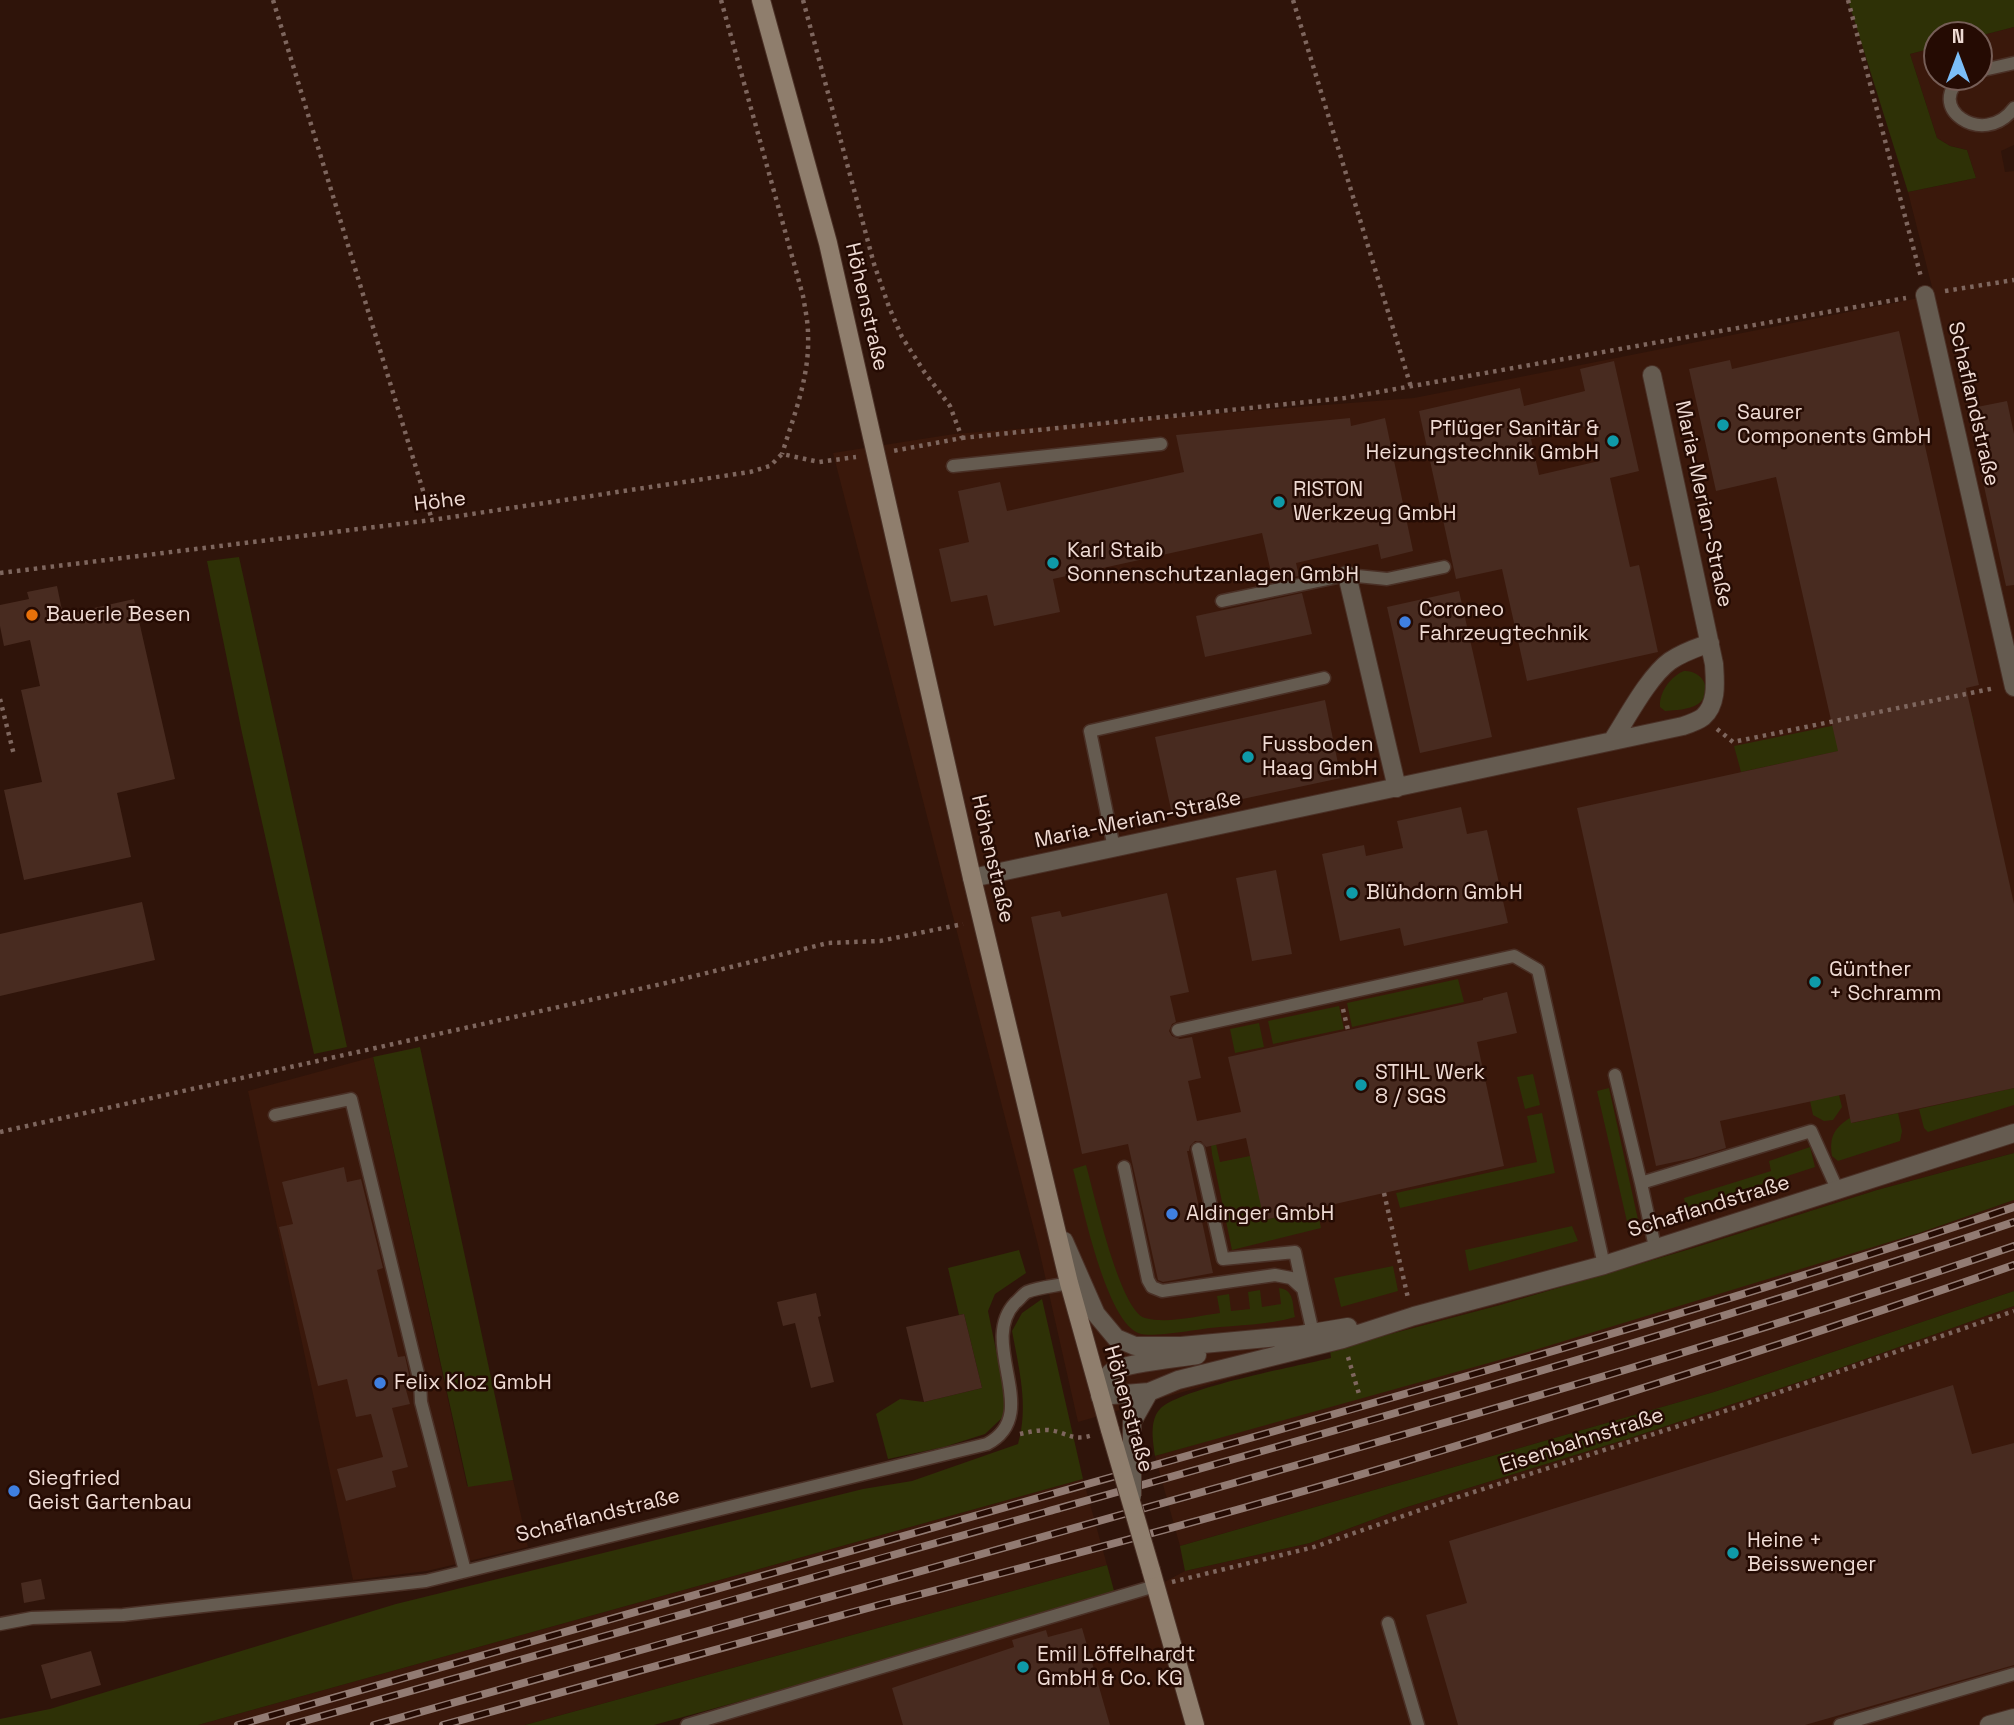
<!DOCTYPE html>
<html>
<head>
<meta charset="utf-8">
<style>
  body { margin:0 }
  #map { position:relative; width:2014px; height:1725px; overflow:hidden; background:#2f140a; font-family:"Space Grotesk",sans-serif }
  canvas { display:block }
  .north { position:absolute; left:1923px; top:21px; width:70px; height:70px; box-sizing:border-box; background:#250b03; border:2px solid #765e57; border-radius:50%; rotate:0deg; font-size:19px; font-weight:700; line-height:28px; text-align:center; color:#efdbd4 }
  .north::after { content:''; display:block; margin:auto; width:24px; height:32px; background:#7bbef8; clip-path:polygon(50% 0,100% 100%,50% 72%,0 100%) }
</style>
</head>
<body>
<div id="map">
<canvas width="2014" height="1725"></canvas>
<div class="north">N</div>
</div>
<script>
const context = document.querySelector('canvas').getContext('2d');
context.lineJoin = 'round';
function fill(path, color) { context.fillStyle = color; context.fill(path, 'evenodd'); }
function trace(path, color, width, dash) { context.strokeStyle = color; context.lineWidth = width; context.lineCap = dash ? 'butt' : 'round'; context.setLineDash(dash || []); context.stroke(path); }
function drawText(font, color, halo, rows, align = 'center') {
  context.font = font + ' "Space Grotesk",sans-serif'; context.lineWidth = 5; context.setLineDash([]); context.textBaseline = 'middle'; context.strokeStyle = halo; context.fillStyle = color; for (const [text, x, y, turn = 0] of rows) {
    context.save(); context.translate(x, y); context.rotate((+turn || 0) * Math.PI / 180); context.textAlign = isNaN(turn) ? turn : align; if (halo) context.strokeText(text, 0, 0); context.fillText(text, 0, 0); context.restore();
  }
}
const built = new Path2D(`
  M 2014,27 L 2014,145 L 2001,151 L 2005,172 L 2014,171 L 2014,1153 L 1877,1190 L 1690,1249 L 1500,1305 L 1330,1350 L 1078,1422 L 1038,1245 L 833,453 L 954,434 L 1414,398 L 1934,295 L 1908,192 L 1976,178 L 1967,150 L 1950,146 L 1937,138 L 1910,54 L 1937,47 L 1937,77 L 1979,77 L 1979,36 Z
  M 373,1057 L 467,1486 L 513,1480 L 528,1547 L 427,1571 L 353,1580 L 248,1091 Z
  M 2014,1200 L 2014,1291 L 1714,1392 L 1180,1546 L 1155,1456 L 1919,1233 Z
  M 2014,1306 L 2014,1725 L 703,1725 L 1129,1601 L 1185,1571 L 1310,1543 L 1404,1508 L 1627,1439 L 1826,1373 Z
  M 1083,1479 L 1107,1565 L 525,1725 L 198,1725 Z`);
const green = new Path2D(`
  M 1848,0 L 2014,0 L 2014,27 L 1979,36 L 1937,35 L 1937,47 L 1910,54 L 1937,138 L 1950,146 L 1967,150 L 1976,178 L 1908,192 Z
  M 239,557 L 347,1047 L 314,1054 L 242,733 L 207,561 Z
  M 1684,671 C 1704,670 1714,693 1698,704 C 1689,710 1675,710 1665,711 L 1660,707 C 1659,692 1671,676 1684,671 Z
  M 1967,698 L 1974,722 L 1741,772 L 1734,746 Z
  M 1458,979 L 1464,1002 L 1352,1027 L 1347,1003 Z
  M 1339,1006 L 1344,1029 L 1273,1044 L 1268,1021 Z
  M 1259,1023 L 1264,1047 L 1235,1053 L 1230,1029 Z
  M 420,1047 L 513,1480 L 468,1487 L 373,1057 Z
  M 1533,1074 L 1540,1105 L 1525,1109 L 1517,1077 Z
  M 1609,1088 L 1639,1224 L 1628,1226 L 1597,1091 Z
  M 2014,1088 L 2014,1105 L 1928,1132 L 1924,1128 L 1919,1109 Z
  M 1839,1095 L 1842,1107 L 1833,1120 L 1824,1121 L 1813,1115 L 1810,1101 Z
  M 1542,1113 L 1555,1173 L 1400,1208 L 1396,1193 L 1537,1162 L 1527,1116 Z
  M 1898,1113 L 1902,1131 L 1900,1141 L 1838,1161 L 1832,1156 C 1829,1137 1834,1128 1850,1118 L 1852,1123 Z
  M 1216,1144 L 1220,1162 L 1250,1156 L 1265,1220 L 1317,1208 L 1321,1228 L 1232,1250 L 1212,1154 L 1211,1145 Z
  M 1810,1147 L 1815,1167 L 1686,1209 L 1684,1198 L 1771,1171 L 1769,1161 Z
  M 2014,1153 L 2014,1200 L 1919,1233 L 1528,1352 L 1155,1456 C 1153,1441 1149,1421 1160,1409 C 1180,1388 1298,1366 1331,1358 L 1330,1350 L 1500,1305 L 1690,1249 L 1877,1190 Z
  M 1086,1165 C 1094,1193 1120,1311 1145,1318 C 1168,1324 1196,1316 1220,1313 L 1217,1296 L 1229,1294 L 1231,1311 L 1250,1309 L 1248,1292 L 1260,1290 L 1262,1307 L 1281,1304 L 1279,1288 C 1295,1290 1292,1304 1295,1317 C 1268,1325 1238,1325 1210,1328 C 1195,1330 1154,1337 1141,1334 C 1106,1325 1082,1201 1073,1169 Z
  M 1572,1226 L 1578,1241 L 1469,1271 L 1465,1250 Z
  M 1019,1250 L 1026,1273 L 995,1294 L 988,1311 L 1005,1394 L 1004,1416 L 985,1434 L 944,1447 L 888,1459 L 876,1414 L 900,1399 L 924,1402 L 982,1388 L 964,1314 L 959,1315 L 948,1268 Z
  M 1393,1266 L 1398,1291 L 1341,1307 L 1334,1278 Z
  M 2014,1291 L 2014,1306 L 1826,1373 L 1627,1439 L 1404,1508 L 1310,1543 L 1185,1571 L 1180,1546 L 1714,1392 Z
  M 1042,1299 L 1083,1479 L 198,1725 L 0,1725 L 0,1719 L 50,1709 L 396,1604 L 863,1489 L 912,1481 L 1018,1444 C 1029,1406 1019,1369 1012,1331 L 1022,1313 Z
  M 1107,1565 L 1116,1598 L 654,1725 L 525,1725 Z`);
const building = new Path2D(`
  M 1899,331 L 1979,685 L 1966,688 L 2014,904 L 2014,1088 L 1851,1123 L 1845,1094 L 1720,1121 L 1726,1148 L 1693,1158 L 1656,1166 L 1577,808 L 1838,751 L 1776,477 L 1716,491 L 1689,369 L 1730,360 L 1732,369 Z
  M 1614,361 L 1639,471 L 1610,478 L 1630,567 L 1639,565 L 1658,652 L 1527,681 L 1502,569 L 1456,579 L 1419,411 L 1520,388 L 1524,406 L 1585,391 L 1580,369 ZM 1591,425 L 1599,461 L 1539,475 L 1531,439 Z
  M 2007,401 L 2014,434 L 2014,585 L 2006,586 L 1967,409 Z
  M 1350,418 L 1351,426 L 1385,418 L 1413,551 L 1381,559 L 1378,544 L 1296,563 L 1299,576 L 1273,581 L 1262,533 L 1053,579 L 1060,612 L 994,626 L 987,595 L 951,602 L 939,549 L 969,542 L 958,491 L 1000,482 L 1007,511 L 1184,472 L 1176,435 Z
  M 57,586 L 63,615 L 134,599 L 175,779 L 117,793 L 131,857 L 24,880 L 4,790 L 42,782 L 21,690 L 40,686 L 30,640 L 4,646 L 0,626 L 0,605 L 29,599 L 27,592 Z
  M 1459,591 L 1492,737 L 1420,753 L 1387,607 Z
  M 1302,593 L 1312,634 L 1205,657 L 1196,616 Z
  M 1325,700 L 1341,778 L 1172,814 L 1155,737 Z
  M 1461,807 L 1467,834 L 1487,830 L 1508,923 L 1404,946 L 1400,928 L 1340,941 L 1322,854 L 1364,845 L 1366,856 L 1403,848 L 1397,821 Z
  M 1276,870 L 1292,954 L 1252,961 L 1236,878 Z
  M 1167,893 L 1189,992 L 1170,996 L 1176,1022 L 1172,1024 L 1169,1031 L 1172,1036 L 1180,1039 L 1192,1037 L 1201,1078 L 1188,1081 L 1197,1121 L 1241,1112 L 1228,1057 L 1483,1000 L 1483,998 L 1507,992 L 1517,1033 L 1477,1042 L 1504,1166 L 1264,1220 L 1246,1138 L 1206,1147 L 1201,1141 L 1195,1141 L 1190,1146 L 1189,1151 L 1187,1151 L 1213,1273 L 1163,1282 L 1158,1280 L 1128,1144 L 1082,1154 L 1031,917 L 1060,911 L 1062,917 Z
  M 142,902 L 155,960 L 0,996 L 0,934 Z
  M 344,1167 L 347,1182 L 361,1179 L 383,1268 L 377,1270 L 398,1357 L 405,1356 L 412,1388 L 406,1390 L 410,1404 L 392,1408 L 408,1467 L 392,1471 L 396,1487 L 346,1501 L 337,1469 L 383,1457 L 371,1414 L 356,1417 L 347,1379 L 318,1386 L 279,1227 L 293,1224 L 282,1182 Z
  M 816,1293 L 821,1316 L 818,1317 L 834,1382 L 811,1388 L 795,1323 L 783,1326 L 777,1302 Z
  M 964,1314 L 982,1388 L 924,1402 L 906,1327 Z
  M 1953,1385 L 1972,1454 L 2014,1443 L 2014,1665 L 1805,1725 L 1458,1725 L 1426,1615 L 1467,1603 L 1449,1541 Z
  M 41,1579 L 45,1599 L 24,1603 L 21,1583 Z
  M 1082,1628 L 1110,1725 L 903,1725 L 892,1688 L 1014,1647 L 1012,1640 L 1046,1630 L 1048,1637 Z
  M 91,1651 L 101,1685 L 51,1699 L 41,1665 Z`);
const path = new Path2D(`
  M 273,0 L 432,520
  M 721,0 L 803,296 C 805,308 808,322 808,334 C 810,376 794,415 782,454
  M 803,0 L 874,264 L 889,307 L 902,337 L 925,373 L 950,406 L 962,438 L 893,451
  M 1293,0 L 1411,387
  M 1848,0 L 1921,277
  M 1945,291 L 2014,280
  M 962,438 L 1345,398 L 1906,298
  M 0,573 L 432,520 L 750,472 L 770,466 L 782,454 L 819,462 L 856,457
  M 0,699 L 14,755
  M 1717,729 L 1733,742 L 1995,688
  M 1343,1009 L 1348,1030
  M 0,1132 L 666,983 L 828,943 L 880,941 L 963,924
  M 1384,1193 L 1408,1298
  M 1348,1357 L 1359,1394
  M 1020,1434 C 1029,1432 1038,1430 1048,1430 C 1068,1432 1071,1442 1093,1435
  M 1172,1582 L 1314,1547 L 1446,1501 L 1722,1412 L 2014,1311`);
const lane = new Path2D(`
  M 1979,71 L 2014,63
  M 1964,77 C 1922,105 1983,150 2014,108
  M 953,466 L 1161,444
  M 1222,601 L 1347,575 L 1387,579 L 1444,567
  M 1114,848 L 1090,731 L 1324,678
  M 1178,1030 L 1514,956 L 1538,970 L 1604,1265
  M 1615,1075 L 1641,1183
  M 275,1115 L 351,1099 L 420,1382 L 421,1402 L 465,1571
  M 1198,1149 L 1223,1259 L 1295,1252 L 1303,1289
  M 1124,1167 L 1148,1280 L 1152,1287 L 1162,1291 L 1275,1275 L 1291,1278 L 1303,1289 L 1313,1333
  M 1655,1247 L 1641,1183 L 1811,1131 L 1838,1191
  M 1388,1623 L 1418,1725
  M 0,1624 L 32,1618 L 123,1615 L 426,1581 L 987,1444 C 1044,1414 977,1344 1015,1303 C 1019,1300 1023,1294 1027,1292 C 1039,1287 1056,1286 1069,1283
  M 687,1725 L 1155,1586
  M 1840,1725 L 2014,1674`);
const street = new Path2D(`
  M 1925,295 L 2014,687
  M 1347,575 L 1397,788
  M 1612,741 C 1627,718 1649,676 1670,661 C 1683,652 1696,648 1710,643
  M 972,878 L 1683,726 C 1689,724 1698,721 1703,717 C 1718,704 1715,681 1714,664 L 1652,375
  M 1064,1241 L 1096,1314 L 1116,1338 L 1135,1346 L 1181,1346 L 1300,1335 L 1348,1327
  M 1149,1392 L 1100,1396 C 1102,1388 1105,1376 1113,1371 C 1126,1363 1179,1358 1197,1355
  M 1132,1422 L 1149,1392 L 1178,1380 L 1343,1339 L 1414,1316 L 1604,1265 L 2014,1133
  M 1989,1725 L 2014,1718`);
const secondary = new Path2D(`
  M 761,0 L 828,243 L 972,878 L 1069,1283 L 1110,1430
  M 1151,1570 L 1195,1725`);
const rail = new Path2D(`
  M 238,1725 C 549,1637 858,1548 1169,1461 C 1452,1381 1735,1301 2014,1207
  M 290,1725 C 542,1654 794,1582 1046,1512 C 1370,1421 1695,1330 2014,1222
  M 374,1725 C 660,1644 947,1564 1234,1483 C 1495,1409 1757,1334 2014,1246
  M 443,1725 C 588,1685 734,1644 879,1605 C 1068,1556 1256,1507 1443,1450 C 1634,1392 1825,1331 2014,1265`);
const streetBridge = new Path2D(`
  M 1132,1422 L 1132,1496`);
const secondaryBridge = new Path2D(`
  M 1110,1430 L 1151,1570`);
const markers = [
  [1723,425,7,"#0f9aa8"],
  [1613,441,7,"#0f9aa8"],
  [1279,502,7,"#0f9aa8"],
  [1053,563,7,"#0f9aa8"],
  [32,615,7,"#e8710a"],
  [1405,622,7,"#3f7fe0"],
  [1248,757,7,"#0f9aa8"],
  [1352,893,7,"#0f9aa8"],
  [1815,982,7,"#0f9aa8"],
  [1361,1085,7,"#0f9aa8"],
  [1172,1214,7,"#3f7fe0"],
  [380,1383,7,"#3f7fe0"],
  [14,1491,7,"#3f7fe0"],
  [1733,1553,7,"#0f9aa8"],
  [1023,1667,7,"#0f9aa8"]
];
const streetNames = [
  ["Höhenstraße",866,307,77],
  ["Schaflandstraße",1973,404,77],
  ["Höhe",440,502,-7],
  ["Maria-Merian-Straße",1703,504,78],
  ["Maria-Merian-Straße",1138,820,-12],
  ["Höhenstraße",992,859,77],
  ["Schaflandstraße",1709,1207,-17],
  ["Höhenstraße",1128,1409,74],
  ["Eisenbahnstraße",1582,1441,-18],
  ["Schaflandstraße",598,1516,-14]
];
const poiNames = [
  ["Saurer",1737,413],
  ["Components GmbH",1737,437],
  ["Pflüger Sanitär &",1599,429,"right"],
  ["Heizungstechnik GmbH",1599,453,"right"],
  ["RISTON",1293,490],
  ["Werkzeug GmbH",1293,514],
  ["Karl Staib",1067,551],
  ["Sonnenschutzanlagen GmbH",1067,575],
  ["Coroneo",1419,610],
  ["Fahrzeugtechnik",1419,634],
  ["Bauerle Besen",46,615],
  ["Fussboden",1262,745],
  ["Haag GmbH",1262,769],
  ["Blühdorn GmbH",1366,893],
  ["Günther",1829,970],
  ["+ Schramm",1829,994],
  ["STIHL Werk",1375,1073],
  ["8 / SGS",1375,1097],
  ["Aldinger GmbH",1186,1214],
  ["Felix Kloz GmbH",394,1383],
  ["Siegfried",28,1479],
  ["Geist Gartenbau",28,1503],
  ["Heine +",1747,1541],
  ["Beisswenger",1747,1565],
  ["Emil Löffelhardt",1037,1655],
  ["GmbH & Co. KG",1037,1679]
];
fill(built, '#3a180b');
fill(green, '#2e3106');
fill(building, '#482b20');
trace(lane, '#4a3026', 15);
trace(street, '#4a3026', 20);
trace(secondary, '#4a3026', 20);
trace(path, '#7e665e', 4.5, [3.5, 5]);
trace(lane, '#655b50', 12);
trace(street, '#655b50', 18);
trace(secondary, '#8f7e6d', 18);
trace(rail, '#927b73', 8);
trace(rail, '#250b03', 5, [16]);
trace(streetBridge, '#4a3026', 20, []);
trace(secondaryBridge, '#4a3026', 20, []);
trace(streetBridge, '#655b50', 18);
trace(secondaryBridge, '#8f7e6d', 18);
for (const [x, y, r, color] of markers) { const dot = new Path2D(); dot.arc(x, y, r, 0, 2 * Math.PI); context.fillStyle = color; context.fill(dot); trace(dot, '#250b03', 2.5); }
drawText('21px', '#efdbd4', '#250b03', streetNames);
drawText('21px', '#efdbd4', '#250b03', poiNames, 'left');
</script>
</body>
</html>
